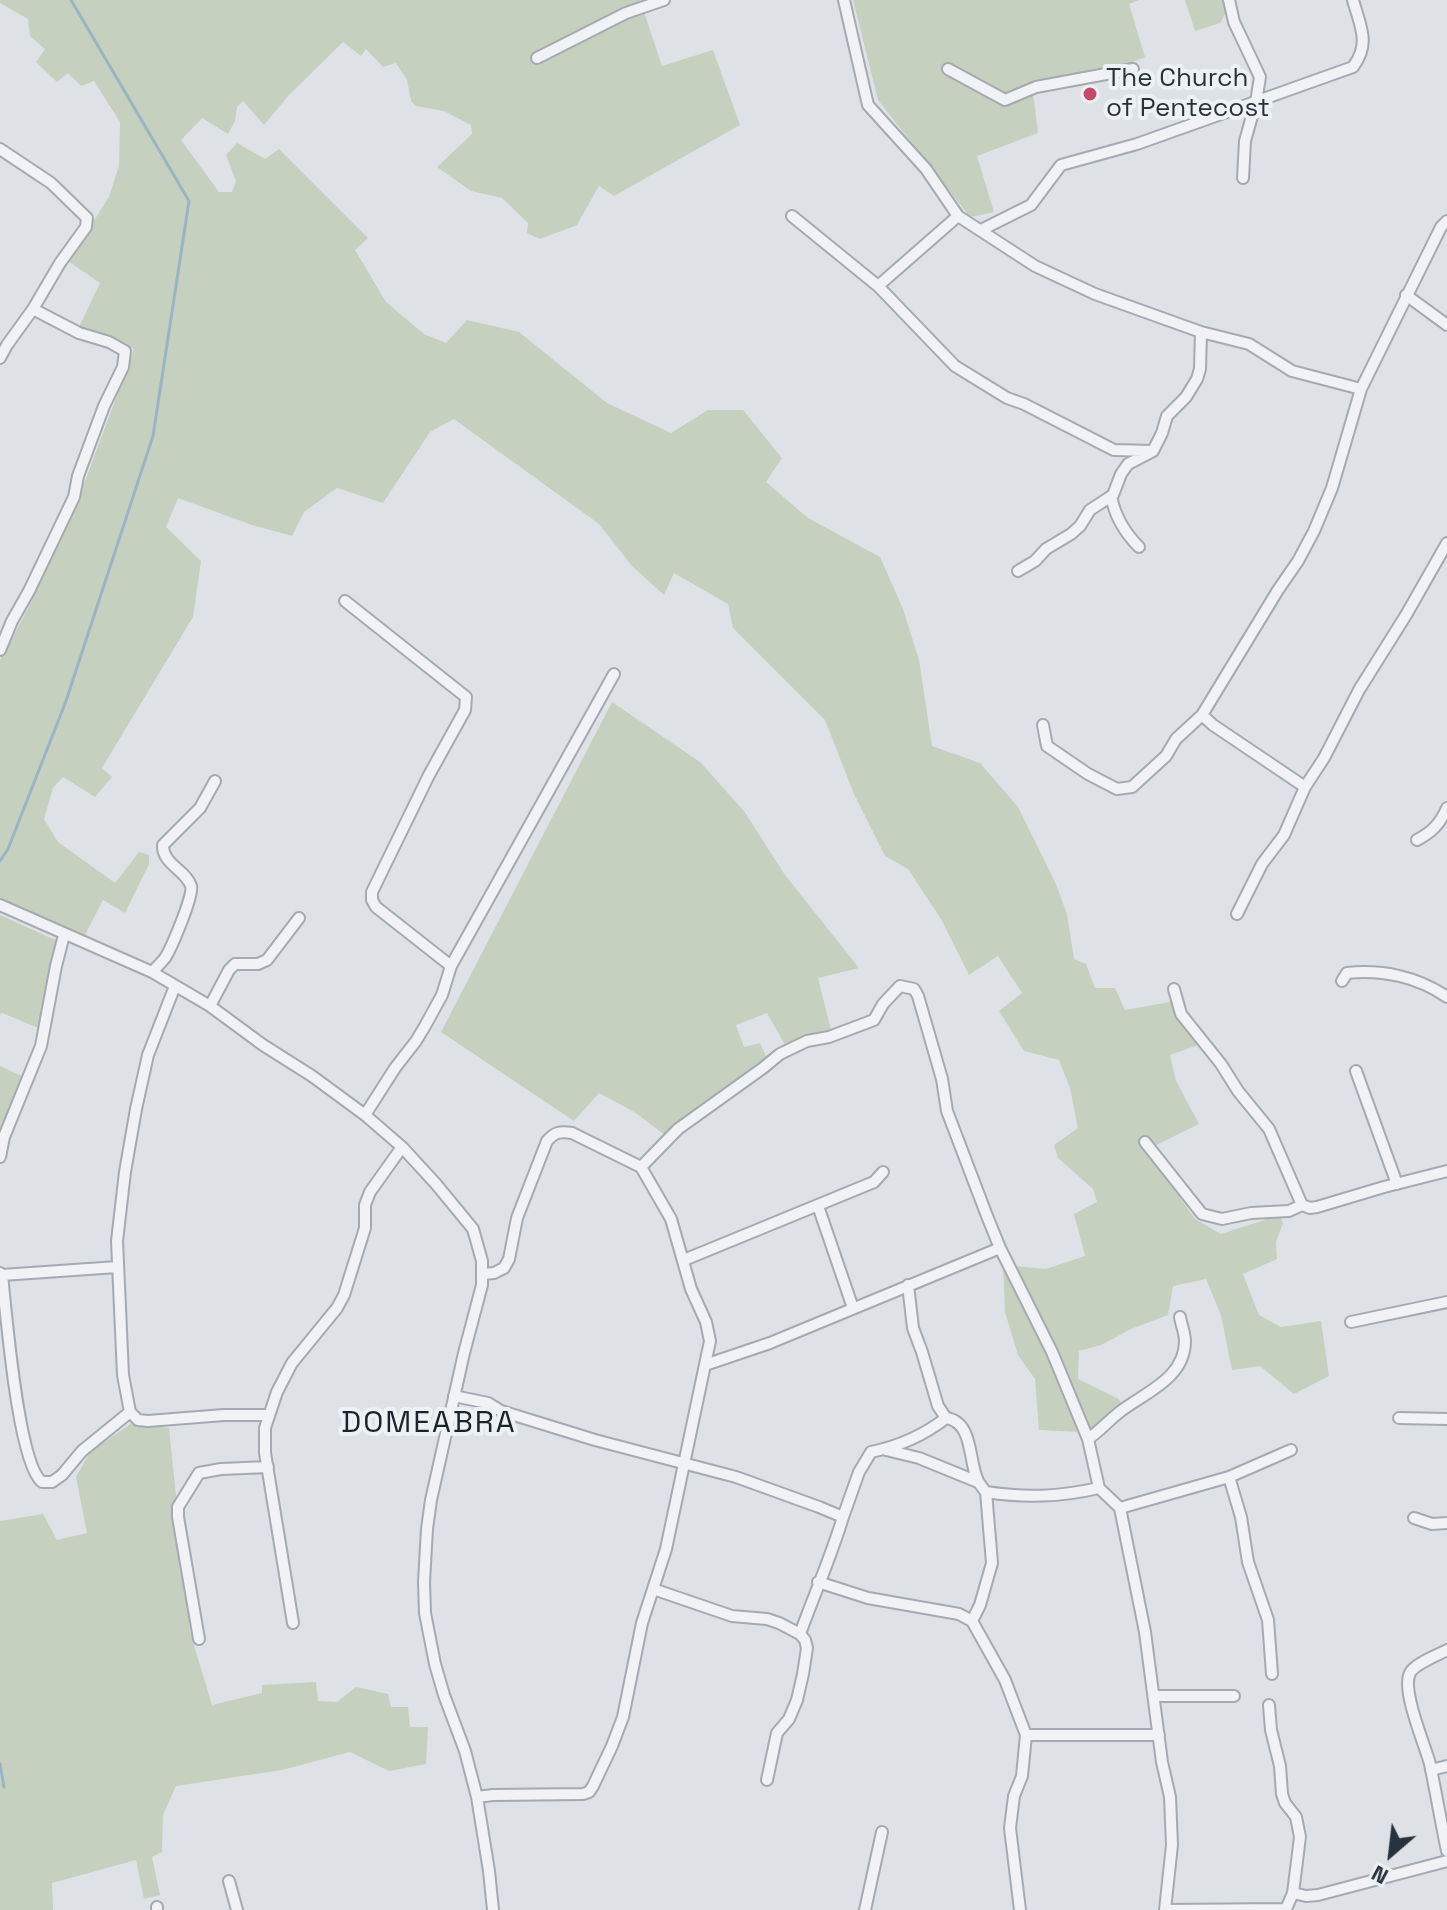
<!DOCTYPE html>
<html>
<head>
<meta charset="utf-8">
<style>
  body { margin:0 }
  #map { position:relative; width:1447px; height:1910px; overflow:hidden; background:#dee2e7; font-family:"Space Grotesk",sans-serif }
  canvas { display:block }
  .north { position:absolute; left:1351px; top:1814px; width:80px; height:80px; -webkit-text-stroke:6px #edf1f4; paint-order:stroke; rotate:208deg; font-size:22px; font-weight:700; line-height:32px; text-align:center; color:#28323c }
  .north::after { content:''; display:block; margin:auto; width:28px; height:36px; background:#28323c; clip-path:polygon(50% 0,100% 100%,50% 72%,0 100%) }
</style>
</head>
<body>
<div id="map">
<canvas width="1447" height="1910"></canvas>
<div class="north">N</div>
</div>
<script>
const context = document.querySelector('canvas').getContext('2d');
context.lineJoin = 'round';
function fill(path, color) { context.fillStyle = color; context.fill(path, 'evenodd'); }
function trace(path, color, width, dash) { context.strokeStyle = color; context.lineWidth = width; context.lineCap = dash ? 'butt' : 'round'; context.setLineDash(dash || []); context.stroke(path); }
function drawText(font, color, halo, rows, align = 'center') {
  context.font = font + ' "Space Grotesk",sans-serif'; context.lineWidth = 8; context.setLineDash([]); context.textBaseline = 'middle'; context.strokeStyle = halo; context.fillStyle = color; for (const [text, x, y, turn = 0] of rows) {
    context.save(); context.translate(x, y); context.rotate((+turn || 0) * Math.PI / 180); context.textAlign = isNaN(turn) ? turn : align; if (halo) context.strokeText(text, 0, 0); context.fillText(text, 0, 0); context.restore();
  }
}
const green = new Path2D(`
  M 0,0 L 640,0 L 662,66 L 713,50 L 740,125 L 614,196 L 599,186 L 577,225 L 540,239 L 527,233 L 528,223 L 502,198 L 471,191 L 437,167 L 472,134 L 471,125 L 444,111 L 416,106 L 411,101 L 407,80 L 396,63 L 383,67 L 366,49 L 361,56 L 343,42 L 289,95 L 264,125 L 243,101 L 237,107 L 235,121 L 228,134 L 202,118 L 181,140 L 219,192 L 232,192 L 236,181 L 226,155 L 237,143 L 265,159 L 279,149 L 368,238 L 355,250 L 386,302 L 424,334 L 446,343 L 467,320 L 519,332 L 607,403 L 671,433 L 708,410 L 743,410 L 782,458 L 766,482 L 808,518 L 880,557 L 903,609 L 919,660 L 932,746 L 980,763 L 1018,807 L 1055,882 L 1067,914 L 1074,959 L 1086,964 L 1095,988 L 1115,988 L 1125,1010 L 1170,1002 L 1184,1025 L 1201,1044 L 1170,1055 L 1176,1081 L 1199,1124 L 1146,1150 L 1195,1219 L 1221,1234 L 1280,1215 L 1283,1223 L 1276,1242 L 1277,1259 L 1243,1274 L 1259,1315 L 1281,1327 L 1321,1321 L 1329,1376 L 1294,1394 L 1260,1366 L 1232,1370 L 1221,1315 L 1206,1279 L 1173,1286 L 1168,1315 L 1131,1329 L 1101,1345 L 1079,1351 L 1078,1379 L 1119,1399 L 1122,1406 L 1103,1423 L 1080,1432 L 1039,1430 L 1035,1379 L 1018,1355 L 1005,1312 L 1003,1265 L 1046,1269 L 1085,1256 L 1074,1214 L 1097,1202 L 1093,1189 L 1058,1158 L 1054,1145 L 1078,1128 L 1070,1088 L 1059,1060 L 1024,1051 L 999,1011 L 1022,993 L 998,956 L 969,975 L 941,919 L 908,869 L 885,856 L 854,794 L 825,720 L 733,628 L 728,604 L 674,573 L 664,595 L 632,566 L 599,524 L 454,419 L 430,432 L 383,503 L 337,488 L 304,512 L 292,536 L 252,525 L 178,498 L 166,527 L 201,561 L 193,617 L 102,768 L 112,777 L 95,797 L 63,777 L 53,788 L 44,819 L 58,842 L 115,883 L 139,852 L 149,855 L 149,864 L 125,913 L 103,900 L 85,935 L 0,899 L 0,660 L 31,603 L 87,476 L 134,349 L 114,337 L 79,327 L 100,283 L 68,261 L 109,197 L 119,166 L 120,122 L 94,81 L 81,86 L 68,73 L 57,82 L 36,62 L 45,49 L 30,36 L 28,19 L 0,3 Z
  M 853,0 L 1139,0 L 1129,4 L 1145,57 L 1130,63 L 1032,85 L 1038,133 L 977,156 L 994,212 L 970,217 L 878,100 Z
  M 1185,0 L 1225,0 L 1227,10 L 1220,23 L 1195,31 Z
  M 612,702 L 700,762 L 744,811 L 785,875 L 859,968 L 818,978 L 831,1030 L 789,1052 L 767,1013 L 736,1025 L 744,1047 L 760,1043 L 768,1060 L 666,1136 L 636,1113 L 599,1093 L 574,1121 L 441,1032 Z
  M 0,915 L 64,944 L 46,1031 L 2,1013 L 0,1015 Z
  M 0,1066 L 24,1077 L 0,1138 Z
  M 132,1423 L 169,1428 L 190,1632 L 212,1705 L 262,1693 L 262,1685 L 316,1682 L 318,1701 L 337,1702 L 356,1687 L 388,1694 L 391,1707 L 408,1707 L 410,1727 L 428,1727 L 426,1764 L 389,1771 L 350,1752 L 282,1770 L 176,1786 L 163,1815 L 162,1852 L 152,1857 L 160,1895 L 144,1899 L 136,1860 L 52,1883 L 53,1910 L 0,1910 L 0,1521 L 43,1514 L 57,1540 L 87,1533 L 76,1477 L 90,1452 Z`);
const stream = new Path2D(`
  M 0,861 L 8,849 L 66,701 L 153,436 L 189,201 L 71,0
  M 0,1764 L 4,1787`);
const minor = new Path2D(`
  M 844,0 L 868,105 L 926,169 L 958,216 L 1035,266 L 1095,294 L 1201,332 L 1249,344 L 1292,371 L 1361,389
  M 1229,0 L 1234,22 L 1260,77 L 1256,102 L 1245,141 L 1243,178
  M 537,58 L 626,13 L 664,0
  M 948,69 L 1005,100 L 1036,87 L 1133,69
  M 0,149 L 51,183 L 87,218 L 86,227 L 60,263 L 33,309 L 7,345 L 0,358
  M 792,216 L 878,286 L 955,366 L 1007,398 L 1024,404 L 1114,450 L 1153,451 L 1162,433 L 1167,416 L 1186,397 L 1197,379 L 1200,369 L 1201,332
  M 981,230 L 1031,205 L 1061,165 L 1137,144 L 1353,67 C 1371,43 1360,26 1353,0
  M 878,286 L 958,216
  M 1406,295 L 1447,325
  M 1111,496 C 1115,517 1124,532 1139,547
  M 1018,571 L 1035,561 L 1046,549 L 1071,534 L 1080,526 L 1090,510 L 1113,495 L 1121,474 L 1128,464 L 1153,451
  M 345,601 L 466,697 L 465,710 L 429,775 L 372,892 L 372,900 L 376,907 L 451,966
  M 0,650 L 12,621 L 29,591 L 74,497 L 78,476 L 104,406 L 123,367 L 125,351 L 109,342 L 79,333 L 33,309
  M 1202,715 L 1213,725 L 1305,787
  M 1043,725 L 1047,746 L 1088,774 L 1117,789 L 1132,787 L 1166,756 L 1176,739 L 1202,715 L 1278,590 L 1298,561 L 1314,531 L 1332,488 L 1361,389 L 1441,227 L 1447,221
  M 1417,840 C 1432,832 1440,824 1447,808
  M 0,905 L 152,972 L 210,1006 L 263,1045 L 312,1076 L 365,1115 L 402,1147 L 436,1184 L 473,1229 L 482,1261 L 482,1285 L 464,1353 L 431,1500 L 427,1529 L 424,1582 L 425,1613 L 435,1664 L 444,1695 L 465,1751 L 477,1797 L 489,1871 L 493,1910
  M 1237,914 L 1262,864 L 1284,835 L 1305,787 L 1324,758 L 1359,690 L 1406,615 L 1447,543
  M 152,972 C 156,968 161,963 165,958 C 171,949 194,895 191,886 C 186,870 162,864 163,845 L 200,808 L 215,781
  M 1342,981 L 1347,973 C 1382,969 1418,977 1447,997
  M 175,986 L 148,1055 L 136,1109 L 125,1172 L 117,1241 L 123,1375 L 130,1412 L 138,1420 L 148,1421 L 224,1415 L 268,1415
  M 1174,989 L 1181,1014 L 1221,1064 L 1238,1091 L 1269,1129 L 1302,1205
  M 210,1006 L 229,970 L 235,964 L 258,964 L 267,960 L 299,918
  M 1356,1071 L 1397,1184
  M 365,1115 L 395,1068 L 416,1041 L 425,1026 L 442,995 L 451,966 L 614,674
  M 1145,1142 L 1202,1214 L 1222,1219 L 1251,1213 L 1289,1211 L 1302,1205 L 1310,1208 L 1317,1207 L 1384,1187 L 1447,1171
  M 0,1157 L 4,1137 L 41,1046 L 56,966 L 64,935
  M 641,1167 L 678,1129 L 763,1068 L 780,1054 L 807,1041 L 829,1037 L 874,1020 L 883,1004 L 900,986 L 914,989 L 918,996 L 942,1079 L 947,1111 L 987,1216 L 1000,1248 L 1052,1352 L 1088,1439 L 1099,1488 L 1120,1508
  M 818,1206 L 853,1308
  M 684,1260 L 874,1182 L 883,1172
  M 0,1273 L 2,1275 L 117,1267
  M 2,1275 C 6,1311 18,1464 42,1482 L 52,1482 L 62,1475 L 82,1451 L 130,1412
  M 908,1285 L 913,1328 L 922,1352 L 938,1406 L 946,1418 C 974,1422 968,1461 978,1481 C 979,1483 984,1490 986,1492 C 1026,1498 1059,1497 1099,1488
  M 1351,1322 L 1447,1302
  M 705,1365 L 770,1343 L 1000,1248
  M 454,1396 L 488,1403 L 501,1411 L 595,1440 L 736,1477 L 819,1507 L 843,1517 C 831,1557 814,1595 800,1634
  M 1399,1418 L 1447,1419
  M 1088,1439 C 1100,1431 1109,1420 1121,1411 C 1146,1392 1185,1378 1185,1341 C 1185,1333 1181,1324 1180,1317
  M 886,1450 L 919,1458 L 978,1482
  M 1229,1477 L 1241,1517 L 1248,1562 L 1268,1620 L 1272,1674
  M 843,1517 L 859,1472 L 871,1452 C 900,1446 923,1436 946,1418
  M 1414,1518 L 1432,1524 L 1447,1523
  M 818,1582 L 868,1598 L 959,1614 L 972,1621 L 1005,1680 L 1026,1735 L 1022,1776 L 1014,1796 L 1010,1828 L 1020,1910
  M 653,1589 L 732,1616 L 767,1619 L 779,1623 L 800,1634 L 805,1640 L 807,1648 L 803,1674 L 797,1700 L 789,1719 L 777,1733 L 767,1780
  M 972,1621 L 980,1605 L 992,1563 L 986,1492
  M 293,1623 L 265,1453 L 265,1428 L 277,1392 L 292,1363 L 337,1308 L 344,1295 L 365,1228 L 365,1205 L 370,1192 L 402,1147
  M 199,1639 L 178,1517 L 178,1507 L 199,1473 L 221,1469 L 268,1467
  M 1447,1650 C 1438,1655 1414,1664 1410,1673 C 1401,1690 1425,1745 1430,1764 C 1436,1793 1441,1822 1447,1851
  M 1154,1696 L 1234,1696
  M 1269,1705 L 1271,1730 L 1280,1766 L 1282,1794 L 1285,1803 L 1296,1817 L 1300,1837 L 1293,1893 L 1286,1909
  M 1026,1735 L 1159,1735
  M 1431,1770 L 1447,1766
  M 477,1797 L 493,1795 L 583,1794 L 589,1792 L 593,1786 L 612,1746 L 623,1717 L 642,1623 L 666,1549 L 710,1341 L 706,1322 L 691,1289 L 671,1219 L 641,1167 L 572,1133 C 560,1131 555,1132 547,1141 L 517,1218 L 509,1259 L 504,1268 L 494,1273 L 483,1274
  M 229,1881 L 237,1910
  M 1293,1893 L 1306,1896 L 1318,1895 L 1447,1861
  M 157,1907 L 157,1910
  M 865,1910 L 882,1832
  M 1165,1910 L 1172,1845 L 1170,1797 L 1162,1762 L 1145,1632 L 1120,1508 L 1229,1477 L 1291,1450
  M 1165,1910 L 1286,1909`);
const markers = [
  [1090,94,8,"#c54a69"]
];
const poiNames = [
  ["The Church",1106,79],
  ["of Pentecost",1106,109]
];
const quarterNames = [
  ["DOMEABRA",429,1424]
];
fill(green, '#c5d0bf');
trace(stream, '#9bb4c5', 3);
trace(minor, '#a4aab0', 14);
trace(minor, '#f0f2f5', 10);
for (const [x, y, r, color] of markers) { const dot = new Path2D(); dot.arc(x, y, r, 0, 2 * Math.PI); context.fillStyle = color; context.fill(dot); trace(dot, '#edf1f4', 3); }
drawText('26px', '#28323c', '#edf1f4', poiNames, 'left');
context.letterSpacing = '2px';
drawText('30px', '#1a232d', '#edf1f4', quarterNames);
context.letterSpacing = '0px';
</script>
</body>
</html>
